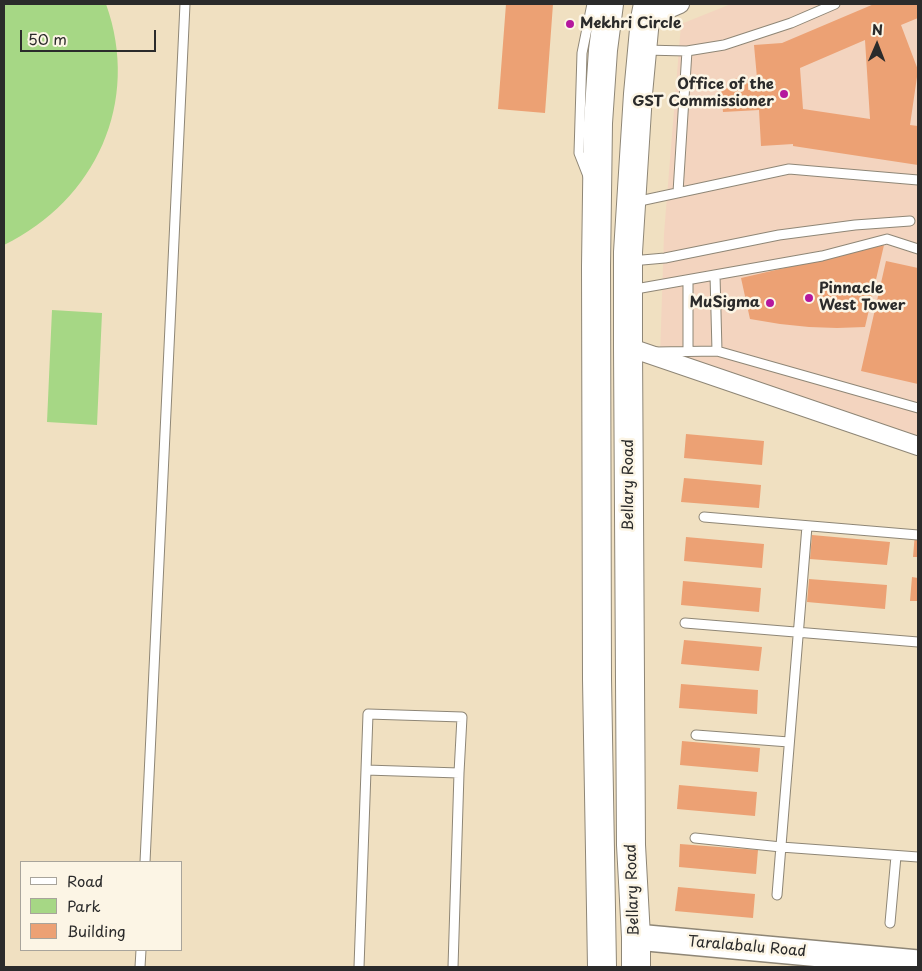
<!DOCTYPE html>
<html>
<head>
<meta charset="utf-8">
<style>
  body { margin:0 }
  #map { position:relative; width:922px; height:971px; overflow:hidden; background:#f0e0c1; font-family:"Playpen Sans",sans-serif }
  canvas { display:block }
  .frame { position:absolute; inset:0; border:5px solid #2b2b2b; pointer-events:none }
  .legend { position:absolute; left:20px; top:861px; width:162px; height:90px; box-sizing:border-box; background:#fcf5e5; border:1px solid #a8a49b; margin:0; padding:6px 9px; list-style:none; font-size:15px; color:#2b2b2b }
  .legend li { display:flex; align-items:center; gap:10px; height:25px }
  .legend b { width:25px; border:1px solid #a8a49b }
  .north { position:absolute; left:852px; top:20px; width:50px; height:50px; -webkit-text-stroke:4px #fcf5e5; paint-order:stroke; rotate:1deg; font-size:14px; font-weight:700; line-height:20px; text-align:center; color:#2b2b2b }
  .north::after { content:''; display:block; margin:auto; width:18px; height:22px; background:#2b2b2b; clip-path:polygon(50% 0,100% 100%,50% 72%,0 100%) }
  .scale { position:absolute; left:20px; top:30px; width:136px; height:22px; box-sizing:border-box; border:2px solid #2b2b2b; border-top:0; padding-left:6px; font-size:15px; line-height:18px; white-space:nowrap; color:#2b2b2b; -webkit-text-stroke:4px #fcf5e5; paint-order:stroke }
</style>
</head>
<body>
<div id="map">
<canvas width="922" height="971"></canvas>
<div class="frame"></div>
<ul class="legend">
<li><b style="height:6px;background:#fff"></b>Road</li>
<li><b style="height:14px;background:#a6d785"></b>Park</li>
<li><b style="height:14px;background:#eca174"></b>Building</li>
</ul>
<div class="north">N</div>
<div class="scale">50 m</div>
</div>
<script>
const context = document.querySelector('canvas').getContext('2d');
context.lineJoin = 'round';
function fill(path, color) { context.fillStyle = color; context.fill(path, 'evenodd'); }
function trace(path, color, width, dash) { context.strokeStyle = color; context.lineWidth = width; context.lineCap = dash ? 'butt' : 'round'; context.setLineDash(dash || []); context.stroke(path); }
function drawText(font, color, halo, rows, align = 'center') {
  context.font = font + ' "Playpen Sans",sans-serif'; context.lineWidth = 5; context.setLineDash([]); context.textBaseline = 'middle'; context.strokeStyle = halo; context.fillStyle = color; for (const [text, x, y, turn = 0] of rows) {
    context.save(); context.translate(x, y); context.rotate((+turn || 0) * Math.PI / 180); context.textAlign = isNaN(turn) ? turn : align; if (halo) context.strokeText(text, 0, 0); context.fillText(text, 0, 0); context.restore();
  }
}
const built = new Path2D(`
  M 731,4 L 918,4 L 918,440 L 660,356 L 664,233 L 681,24 Z`);
const green = new Path2D(`
  M 4,4 L 106,4 C 141,102 96,200 4,245 Z
  M 52,310 L 102,313 L 97,425 L 47,422 Z`);
const building = new Path2D(`
  M 506,4 L 553,4 L 545,113 L 498,109 Z
  M 874,4 L 918,4 L 918,18 L 901,25 L 918,70 L 910,125 L 918,126 L 918,165 L 793,146 L 793,144 L 761,146 L 759,110 L 723,112 L 721,89 L 731,88 L 731,79 L 748,78 L 748,90 L 758,89 L 754,45 L 782,43 ZM 865,40 L 870,119 L 803,109 L 800,68 Z
  M 884,245 L 865,327 L 837,328 L 809,327 L 780,324 L 750,319 L 741,278 Z
  M 886,261 L 918,268 L 918,384 L 861,371 Z
  M 686,434 L 764,441 L 762,465 L 684,458 Z
  M 684,478 L 761,485 L 759,508 L 681,502 Z
  M 915,533 L 918,533 L 918,557 L 913,557 Z
  M 812,535 L 890,542 L 887,565 L 810,559 Z
  M 686,537 L 764,544 L 762,568 L 684,561 Z
  M 912,577 L 918,578 L 918,601 L 910,601 Z
  M 809,579 L 887,585 L 885,609 L 807,602 Z
  M 683,581 L 761,588 L 759,612 L 681,605 Z
  M 684,640 L 762,647 L 759,671 L 681,664 Z
  M 681,684 L 758,690 L 757,714 L 679,708 Z
  M 682,741 L 760,748 L 758,772 L 680,765 Z
  M 679,785 L 757,792 L 755,816 L 677,809 Z
  M 680,844 L 758,850 L 756,874 L 679,867 Z
  M 678,887 L 755,894 L 753,918 L 675,911 Z`);
const lane = new Path2D(`
  M 644,50 L 687,51 L 678,192
  M 687,51 L 724,45 L 791,23 L 835,4
  M 588,176 L 579,153 L 582,53 L 592,4
  M 635,202 L 789,169 L 918,180
  M 631,261 L 665,258 L 779,235 L 855,225 L 910,221
  M 715,275 L 717,351
  M 630,290 L 822,256 L 887,239 L 918,249
  M 688,351 L 688,280
  M 656,352 L 717,351 L 918,408
  M 704,517 L 918,535
  M 685,623 L 918,642
  M 696,735 L 789,742
  M 366,770 L 459,773
  M 695,838 L 781,847 L 918,857
  M 145,862 L 185,4
  M 777,895 L 807,526
  M 890,923 L 896,856
  M 140,967 L 141,950
  M 359,967 L 368,714 L 462,717 L 459,773 L 453,967`);
const street = new Path2D(`
  M 645,19 L 680,4
  M 628,347 L 918,446`);
const secondary = new Path2D(`
  M 636,937 L 918,963`);
const highway = new Path2D(`
  M 602,967 L 597,679 L 596,266 L 598,123 L 603,50 L 609,4
  M 636,967 L 636,937 L 631,845 L 628,347 L 628,252 L 638,94 L 645,19 L 648,4`);
const markers = [
  [570,24,5,"#b5179e"],
  [784,94,5,"#b5179e"],
  [809,298,5,"#b5179e"],
  [770,303,5,"#b5179e"]
];
const poiNames = [
  ["Mekhri Circle",580,24],
  ["Office of the",774,85,"right"],
  ["GST Commissioner",774,102,"right"],
  ["Pinnacle",819,289],
  ["West Tower",819,306],
  ["MuSigma",760,303,"right"]
];
const streetNames = [
  ["Bellary Road",629,485,-90],
  ["Bellary Road",633,890,-92],
  ["Taralabalu Road",747,947,5]
];
fill(built, '#f3d4bf');
fill(green, '#a6d785');
fill(building, '#eca174');
trace(lane, '#8e8676', 11);
trace(street, '#8e8676', 20);
trace(secondary, '#8e8676', 28);
trace(highway, '#8e8676', 30);
trace(lane, '#fff', 9);
trace(street, '#fff', 18);
trace(secondary, '#fff', 25);
trace(highway, '#fff', 28);
for (const [x, y, r, color] of markers) { const dot = new Path2D(); dot.arc(x, y, r, 0, 2 * Math.PI); context.fillStyle = color; context.fill(dot); trace(dot, '#fcf5e5', 2); }
drawText('bold 15px', '#2b2b2b', '#fcf5e5', poiNames, 'left');
drawText('15px', '#2b2b2b', '#fcf5e5', streetNames);
</script>
</body>
</html>
